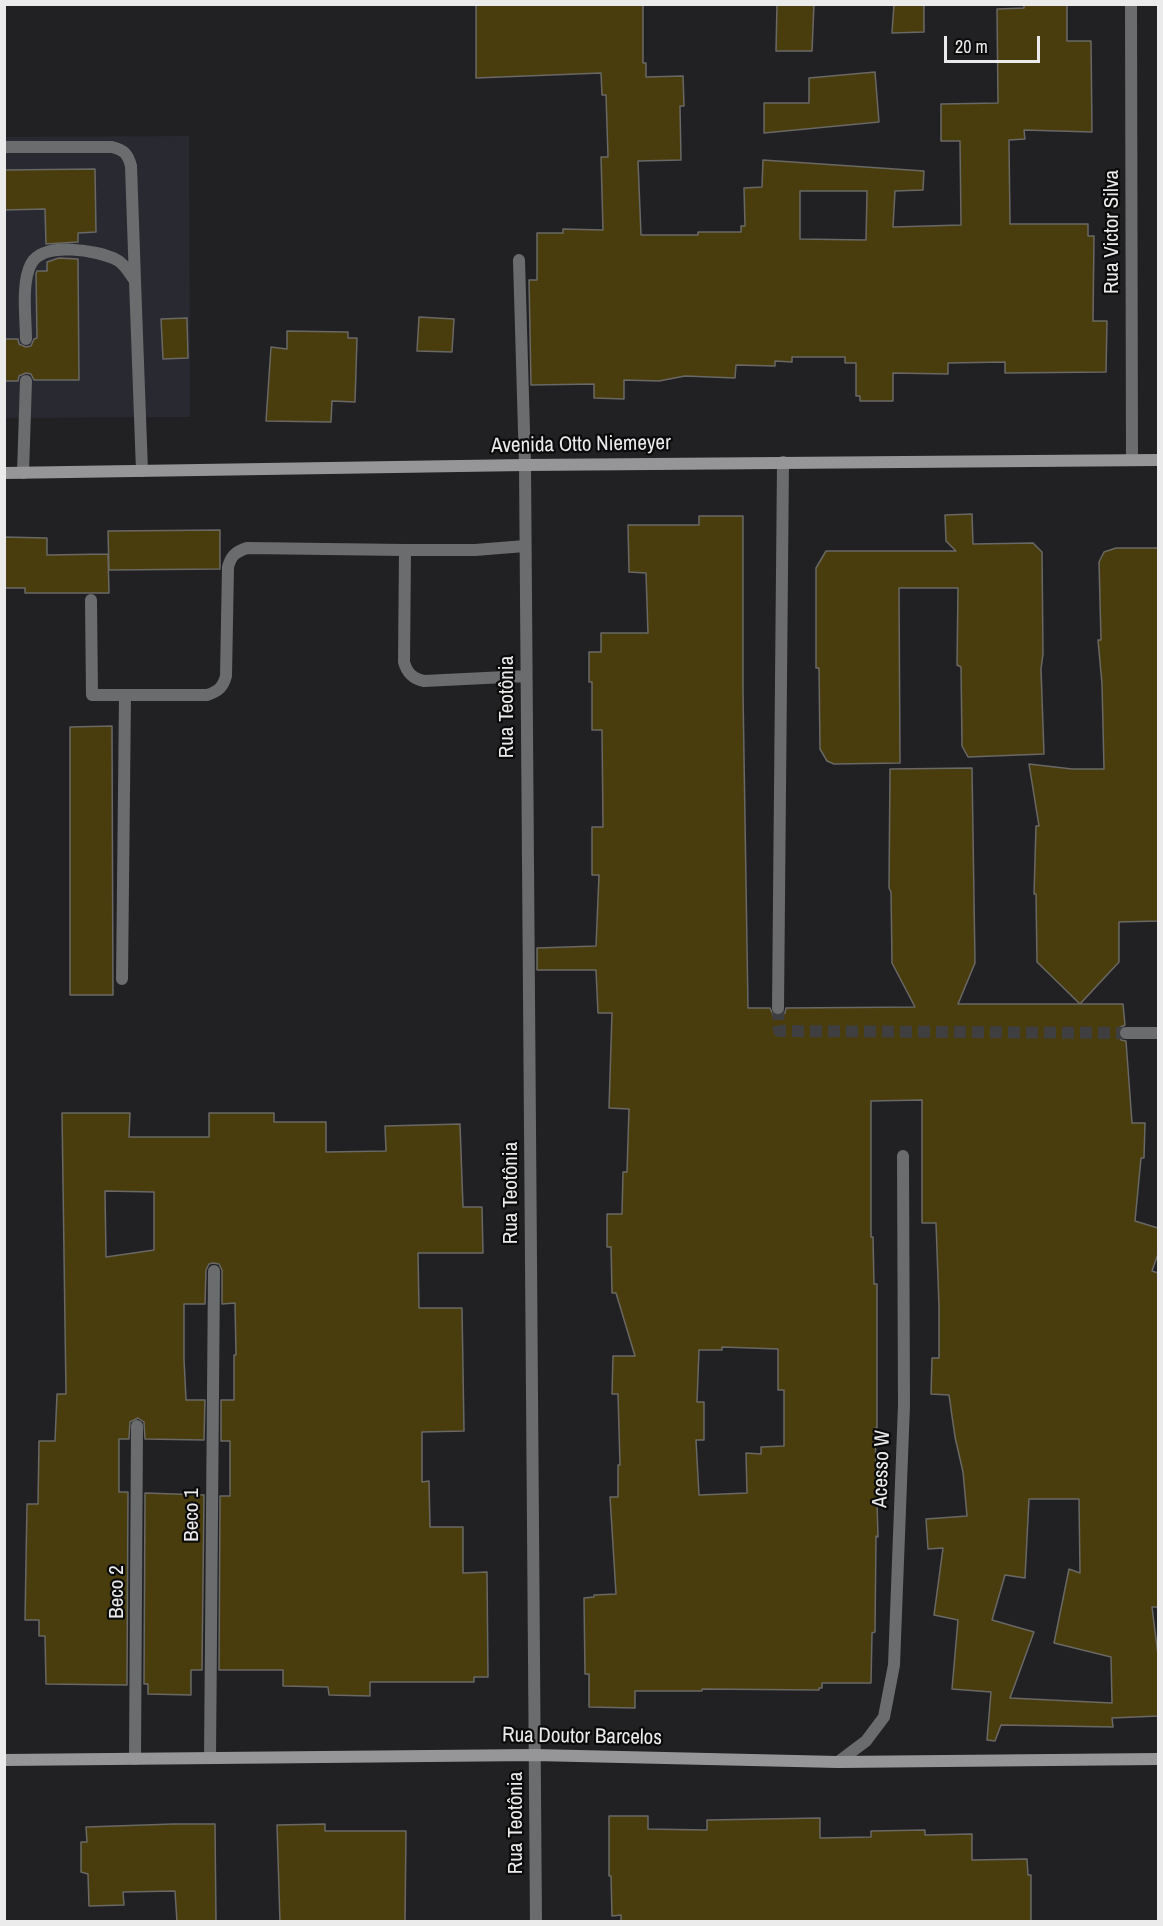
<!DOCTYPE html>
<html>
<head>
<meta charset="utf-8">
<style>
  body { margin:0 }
  #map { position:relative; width:1163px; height:1926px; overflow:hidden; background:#212123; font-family:"Archivo Narrow",sans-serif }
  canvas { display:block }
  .frame { position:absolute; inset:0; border:6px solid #ebebec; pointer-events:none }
  .scale { position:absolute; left:944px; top:36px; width:96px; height:27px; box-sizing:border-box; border:3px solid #ebebec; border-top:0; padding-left:8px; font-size:18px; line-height:21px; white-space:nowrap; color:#ebebec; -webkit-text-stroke:4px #0b0b0c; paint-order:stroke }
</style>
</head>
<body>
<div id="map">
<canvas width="1163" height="1926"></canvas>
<div class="frame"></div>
<div class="scale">20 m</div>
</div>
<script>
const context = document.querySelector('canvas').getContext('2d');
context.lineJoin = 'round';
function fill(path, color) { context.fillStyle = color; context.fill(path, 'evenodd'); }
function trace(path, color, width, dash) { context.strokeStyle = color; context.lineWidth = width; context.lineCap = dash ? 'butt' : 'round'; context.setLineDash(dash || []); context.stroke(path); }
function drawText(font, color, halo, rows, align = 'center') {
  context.font = font + ' "Archivo Narrow",sans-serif'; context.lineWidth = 4.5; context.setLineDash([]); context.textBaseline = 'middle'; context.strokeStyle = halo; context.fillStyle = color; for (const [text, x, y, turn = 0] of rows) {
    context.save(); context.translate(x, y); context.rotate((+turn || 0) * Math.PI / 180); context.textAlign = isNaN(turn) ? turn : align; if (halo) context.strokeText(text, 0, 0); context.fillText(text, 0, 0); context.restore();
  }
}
const built = new Path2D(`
  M 189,136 L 190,417 L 5,418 L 4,137 Z`);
const building = new Path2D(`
  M 476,4 L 643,4 L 643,63 L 646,63 L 646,77 L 683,76 L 684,106 L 680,106 L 681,160 L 638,161 L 641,235 L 698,235 L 698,232 L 741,232 L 741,226 L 745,226 L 744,188 L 762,187 L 763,160 L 924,171 L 923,190 L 895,191 L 893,227 L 961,225 L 960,141 L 941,141 L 941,104 L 998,103 L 997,9 L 1024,8 L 1024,4 L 1067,4 L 1067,41 L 1091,41 L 1092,132 L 1024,130 L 1025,139 L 1009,140 L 1010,224 L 1088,224 L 1088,236 L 1094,236 L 1093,321 L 1107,321 L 1106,372 L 1005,373 L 1005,362 L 948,363 L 948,374 L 893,373 L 893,401 L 860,401 L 860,396 L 856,396 L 856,363 L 845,363 L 845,357 L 792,357 L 792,362 L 775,361 L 775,366 L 736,365 L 735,378 L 685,376 L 659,381 L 624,380 L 624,399 L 594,398 L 594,384 L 531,385 L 529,280 L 537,280 L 537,233 L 563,233 L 563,229 L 603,230 L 601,157 L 608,157 L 606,95 L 602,95 L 601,73 L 476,78 ZM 800,191 L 867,191 L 866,240 L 800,239 Z
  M 777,4 L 814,4 L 812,51 L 776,51 Z
  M 894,4 L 924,4 L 924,32 L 892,33 Z
  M 875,72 L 879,122 L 764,133 L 764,103 L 809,103 L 809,78 Z
  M 95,169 L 96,232 L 78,233 L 78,242 L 46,244 L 45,209 L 4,210 L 4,170 Z
  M 59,258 L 78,259 L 79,380 L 34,380 L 31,374 L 26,373 L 19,376 L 18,381 L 4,381 L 4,339 L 18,339 L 19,344 L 26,347 L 31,346 L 34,339 L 37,338 L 36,274 L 37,271 L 47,271 L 47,262 Z
  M 419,317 L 454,319 L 452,352 L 417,351 Z
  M 187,318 L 188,358 L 163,359 L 161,319 Z
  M 287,331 L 348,332 L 348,338 L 357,338 L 355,402 L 332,401 L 331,422 L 266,421 L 271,347 L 287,349 Z
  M 972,514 L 973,544 L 1033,543 L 1042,552 L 1043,654 L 1041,669 L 1044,754 L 968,757 L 962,746 L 961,667 L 957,665 L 958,588 L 899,588 L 900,763 L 834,764 L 827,761 L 820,749 L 819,668 L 816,668 L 816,568 L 826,551 L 956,551 L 946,541 L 945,515 Z
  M 699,516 L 743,516 L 743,693 L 748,1008 L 770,1008 L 773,1015 L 778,1016 L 785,1013 L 786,1008 L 915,1007 L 892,963 L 891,892 L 889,888 L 890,769 L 972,768 L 975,963 L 958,1004 L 1123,1004 L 1125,1025 L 1119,1028 L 1118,1034 L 1121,1040 L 1126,1041 L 1132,1123 L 1145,1123 L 1144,1158 L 1141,1158 L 1135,1221 L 1158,1228 L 1158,1254 L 1152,1271 L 1158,1273 L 1158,1607 L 1152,1607 L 1158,1655 L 1158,1716 L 1112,1718 L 1113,1727 L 1001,1725 L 995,1741 L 987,1740 L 991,1692 L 952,1689 L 958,1620 L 934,1615 L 943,1548 L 928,1549 L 926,1519 L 967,1516 L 963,1472 L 955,1437 L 949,1395 L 931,1394 L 932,1358 L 939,1358 L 939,1306 L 936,1223 L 922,1223 L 922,1100 L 871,1101 L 871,1237 L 873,1237 L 874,1284 L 877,1284 L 877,1428 L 875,1428 L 878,1537 L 876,1536 L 875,1632 L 872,1633 L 871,1683 L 822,1683 L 822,1688 L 819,1688 L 819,1690 L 702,1689 L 702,1691 L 635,1691 L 635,1708 L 589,1707 L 589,1674 L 585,1674 L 584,1598 L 594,1597 L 594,1595 L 616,1594 L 610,1497 L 618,1497 L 618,1465 L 620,1465 L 618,1394 L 612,1394 L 613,1356 L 635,1356 L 616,1293 L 612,1293 L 611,1247 L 607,1247 L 607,1214 L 622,1214 L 623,1172 L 627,1172 L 629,1109 L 609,1108 L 612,1013 L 598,1013 L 596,970 L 537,970 L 537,948 L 596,946 L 599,875 L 592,875 L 592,827 L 603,827 L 602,730 L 592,730 L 592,682 L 589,682 L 589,652 L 601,652 L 601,633 L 648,633 L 646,573 L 629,572 L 628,525 L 699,525 ZM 722,1347 L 778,1349 L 778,1390 L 784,1390 L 784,1446 L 761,1447 L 761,1454 L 746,1453 L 747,1493 L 699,1495 L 696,1440 L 704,1440 L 704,1402 L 697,1402 L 699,1350 L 722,1350 ZM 1029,1499 L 1079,1499 L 1080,1573 L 1069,1569 L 1054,1643 L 1111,1657 L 1112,1703 L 1010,1698 L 1034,1632 L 992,1620 L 1005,1575 L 1025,1578 Z
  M 220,530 L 220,569 L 109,570 L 108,531 Z
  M 4,537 L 47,538 L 47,555 L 108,554 L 109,593 L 25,593 L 25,588 L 4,588 Z
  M 1116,548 L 1158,548 L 1158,921 L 1119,922 L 1119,962 L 1080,1004 L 1037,962 L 1036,894 L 1034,894 L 1036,826 L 1039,826 L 1029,764 L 1072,769 L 1104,769 L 1102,684 L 1098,640 L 1101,640 L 1099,562 L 1104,552 Z
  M 112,726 L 113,995 L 70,995 L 70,727 Z
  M 62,1113 L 130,1113 L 129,1137 L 209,1137 L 209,1113 L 274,1113 L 274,1122 L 326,1122 L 326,1152 L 386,1151 L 385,1126 L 460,1124 L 463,1207 L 482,1207 L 483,1253 L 418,1253 L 419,1308 L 462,1308 L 464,1431 L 422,1432 L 422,1482 L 429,1481 L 430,1527 L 463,1527 L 463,1573 L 487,1572 L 488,1677 L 474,1677 L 474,1682 L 370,1682 L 370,1696 L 329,1695 L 328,1687 L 283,1686 L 283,1670 L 219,1670 L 220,1496 L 230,1496 L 230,1441 L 221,1441 L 221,1400 L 234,1400 L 234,1355 L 236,1355 L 235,1303 L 222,1304 L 222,1270 L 219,1264 L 213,1263 L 209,1264 L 206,1270 L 205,1304 L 184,1304 L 184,1359 L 186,1400 L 205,1400 L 204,1440 L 145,1439 L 144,1422 L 138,1418 L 130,1422 L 129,1439 L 119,1439 L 119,1492 L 128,1492 L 127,1685 L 46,1684 L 45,1636 L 39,1636 L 39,1620 L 25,1620 L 27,1504 L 38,1504 L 39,1441 L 55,1441 L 57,1394 L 66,1394 ZM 105,1191 L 154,1192 L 154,1250 L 106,1257 Z
  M 145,1493 L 204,1495 L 202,1670 L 191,1670 L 191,1695 L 148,1694 L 148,1684 L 144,1684 Z
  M 609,1816 L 648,1816 L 648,1829 L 707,1830 L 707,1820 L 820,1818 L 820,1838 L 871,1837 L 871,1831 L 925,1830 L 925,1835 L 972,1834 L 972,1860 L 1027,1859 L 1028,1875 L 1031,1875 L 1031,1922 L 621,1922 L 621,1915 L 612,1916 L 611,1876 L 609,1876 Z
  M 173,1824 L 215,1824 L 216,1922 L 177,1922 L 175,1891 L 123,1892 L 124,1905 L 89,1906 L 88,1874 L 81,1872 L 81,1842 L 87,1842 L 86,1827 Z
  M 325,1824 L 325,1831 L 406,1831 L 405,1922 L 280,1922 L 277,1825 Z`);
const streetTunnel = new Path2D(`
  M 778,1008 L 779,1031 L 1126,1033`);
const lane = new Path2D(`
  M 4,147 L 112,147 C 124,150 128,154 131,166 L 135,281
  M 26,339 C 26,318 21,283 31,264 C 43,241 98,250 117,260 C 125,264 130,274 135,281 L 142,471
  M 23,473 L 26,381
  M 91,600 L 92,695 L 125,695
  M 210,1758 L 214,1271
  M 135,1759 L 137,1426`);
const street = new Path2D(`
  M 1131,4 L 1132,460
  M 519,260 L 525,465 L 536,1922
  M 405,550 L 475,550 L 525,546
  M 122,979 L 125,695 L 207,695 C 219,691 223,687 226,676 L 228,567 C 231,556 235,552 247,548 L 405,550 L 404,662 C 407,673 413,679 424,681 L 526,676
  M 778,1008 L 783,462
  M 1126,1033 L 1158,1033
  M 838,1762 L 866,1741 L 884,1717 L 894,1665 L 904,1405 L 903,1156`);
const secondary = new Path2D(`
  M 4,473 L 525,465 L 1158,460
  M 4,1760 L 535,1755 L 838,1762 L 1158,1759`);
const streetNames = [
  ["Rua Victor Silva",1112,232,-90],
  ["Avenida Otto Niemeyer",581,445,-1],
  ["Rua Teotônia",507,707,-90],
  ["Rua Teotônia",511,1193,-90],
  ["Acesso W",882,1469,-88],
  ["Beco 1",192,1515,-90],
  ["Beco 2",117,1592,-90],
  ["Rua Doutor Barcelos",582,1737,1],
  ["Rua Teotônia",516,1823,-90]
];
fill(built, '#292931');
fill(building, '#4a3d0d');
trace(building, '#696865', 1.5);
trace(streetTunnel, '#3f3f41', 12, [12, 6]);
trace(lane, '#6b6c6d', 12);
trace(street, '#6b6c6d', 12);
trace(secondary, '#969698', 12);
drawText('21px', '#ebebec', '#0b0b0c', streetNames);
</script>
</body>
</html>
